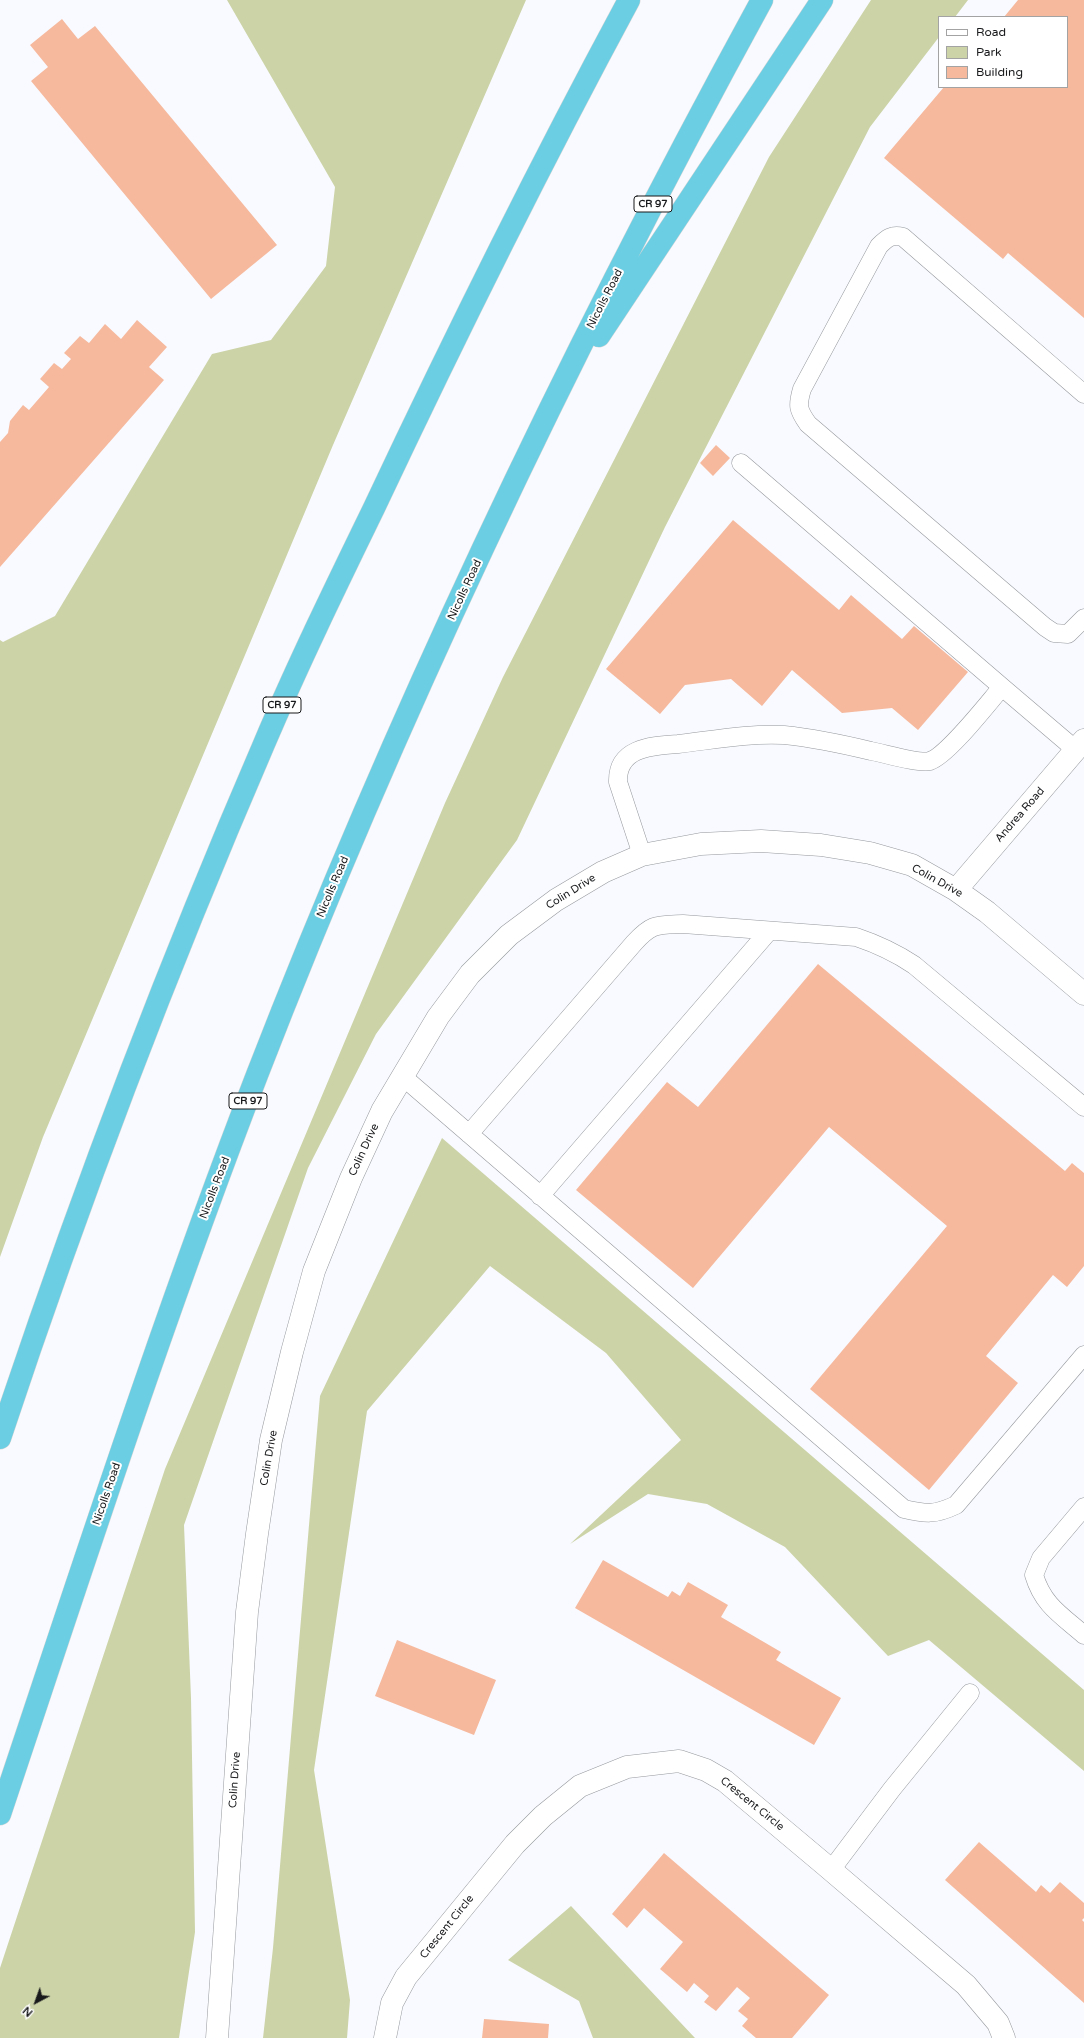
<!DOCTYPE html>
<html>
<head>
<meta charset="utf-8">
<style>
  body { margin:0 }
  #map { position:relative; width:1084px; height:2038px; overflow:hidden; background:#f8faff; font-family:"Varela Round",sans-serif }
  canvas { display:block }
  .legend { position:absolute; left:938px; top:16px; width:130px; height:72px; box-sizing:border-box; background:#fff; border:1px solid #a3a3a4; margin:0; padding:5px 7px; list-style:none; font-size:12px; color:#18191b }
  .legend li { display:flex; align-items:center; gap:8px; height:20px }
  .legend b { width:20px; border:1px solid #a3a3a4 }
  .north { position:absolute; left:16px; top:1982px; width:40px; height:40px; -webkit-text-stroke:3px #fff; paint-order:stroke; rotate:221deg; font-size:11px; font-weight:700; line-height:16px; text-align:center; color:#18191b }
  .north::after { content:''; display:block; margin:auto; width:14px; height:18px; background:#18191b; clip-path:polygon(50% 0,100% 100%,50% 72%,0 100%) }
</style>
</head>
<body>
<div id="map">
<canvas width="1084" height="2038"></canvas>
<ul class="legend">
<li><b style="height:5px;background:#fff"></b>Road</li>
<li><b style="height:11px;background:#ccd3a7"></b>Park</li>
<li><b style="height:11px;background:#f6b99e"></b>Building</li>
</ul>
<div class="north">N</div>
</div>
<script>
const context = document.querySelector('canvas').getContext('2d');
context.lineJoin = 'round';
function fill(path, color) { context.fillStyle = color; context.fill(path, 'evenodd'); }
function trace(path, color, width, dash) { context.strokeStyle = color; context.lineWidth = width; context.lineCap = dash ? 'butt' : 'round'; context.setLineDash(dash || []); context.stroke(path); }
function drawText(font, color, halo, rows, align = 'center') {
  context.font = font + ' "Varela Round",sans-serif'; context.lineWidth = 4; context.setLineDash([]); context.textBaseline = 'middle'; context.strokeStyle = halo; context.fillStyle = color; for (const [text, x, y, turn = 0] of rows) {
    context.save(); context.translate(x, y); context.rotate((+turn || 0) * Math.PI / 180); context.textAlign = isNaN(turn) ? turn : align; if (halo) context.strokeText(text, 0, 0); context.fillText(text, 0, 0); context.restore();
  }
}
const green = new Path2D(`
  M 227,0 L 526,0 L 333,445 L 43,1137 L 0,1257 L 0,640 L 3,642 L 55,616 L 212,354 L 271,340 L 326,266 L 335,187 Z
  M 871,0 L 968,0 L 955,17 L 939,17 L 939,37 L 870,127 L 665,527 L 517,840 L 376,1034 L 308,1168 L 184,1525 L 191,1698 L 195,1932 L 179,2038 L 0,2038 L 0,1968 L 165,1469 L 445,803 L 503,677 L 769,157 Z
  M 442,1138 L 1084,1690 L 1084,1771 L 929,1640 L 888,1656 L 785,1547 L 707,1504 L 648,1494 L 570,1544 L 681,1440 L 606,1353 L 490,1266 L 367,1411 L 314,1770 L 350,2000 L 347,2038 L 263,2038 L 273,1948 L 320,1396 Z
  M 571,1906 L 695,2038 L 593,2038 L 579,2001 L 508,1960 Z`);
const building = new Path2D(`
  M 1018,0 L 1084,0 L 1084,318 L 1008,253 L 1003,259 L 884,158 L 944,87 L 1067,87 L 1067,17 L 1004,17 Z
  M 62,19 L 78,39 L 95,26 L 277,245 L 211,299 L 31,81 L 48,67 L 30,45 Z
  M 137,320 L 167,347 L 149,367 L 164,380 L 0,567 L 0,442 L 8,433 L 10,421 L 23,405 L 29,410 L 49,387 L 40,379 L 54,363 L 62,369 L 71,359 L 64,353 L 80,336 L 89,343 L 105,324 L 121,339 Z
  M 716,445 L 730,458 L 713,476 L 700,463 Z
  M 733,520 L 839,610 L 851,595 L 902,639 L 914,626 L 968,672 L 918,730 L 892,708 L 842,713 L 792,670 L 762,706 L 731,679 L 685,685 L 660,714 L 606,669 Z
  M 818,964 L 1065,1171 L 1072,1163 L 1084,1173 L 1084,1266 L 1067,1287 L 1053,1275 L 986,1356 L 1018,1383 L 929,1490 L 810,1389 L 947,1226 L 829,1127 L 693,1288 L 576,1190 L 667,1082 L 698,1107 Z
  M 603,1560 L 668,1597 L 672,1591 L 680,1596 L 688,1582 L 728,1605 L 721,1617 L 781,1652 L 776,1660 L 841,1698 L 814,1745 L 575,1608 Z
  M 397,1640 L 496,1680 L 474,1735 L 375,1696 Z
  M 979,1842 L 1036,1892 L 1041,1885 L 1050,1893 L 1060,1882 L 1084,1903 L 1084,1918 L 1082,1920 L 1084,1922 L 1084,2003 L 945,1880 Z
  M 664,1853 L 829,1995 L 792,2038 L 756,2038 L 742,2026 L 748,2019 L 738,2011 L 750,1998 L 737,1987 L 716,2011 L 704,2002 L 709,1996 L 694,1983 L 687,1992 L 660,1969 L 683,1942 L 644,1908 L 627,1928 L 612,1914 Z
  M 484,2019 L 549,2024 L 548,2038 L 482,2038 Z`);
const service = new Path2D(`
  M 1084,394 L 903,237 C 892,234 887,238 879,246 L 802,389 C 797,406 798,410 808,424 L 1045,627 L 1054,633 L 1068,634 L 1084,618
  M 741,463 L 1002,687
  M 642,855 L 618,782 C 617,747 652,746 678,744 C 713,740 749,733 784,735 C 813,738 842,744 871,751 C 883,753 919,764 930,761 C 948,755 988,703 1002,687 L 1076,750
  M 402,1076 L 904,1509 C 926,1514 935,1515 956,1505 L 1084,1355
  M 469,1134 L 634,943 C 652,923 657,925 683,924 L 856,937 C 877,944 896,953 914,965 L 1084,1107
  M 540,1196 L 769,931
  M 1084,1507 L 1041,1558 L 1034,1575 C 1043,1605 1061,1615 1084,1635
  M 831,1870 L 892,1789 L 970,1693`);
const minor = new Path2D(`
  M 956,890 L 1084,740
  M 217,2038 L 247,1612 L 257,1534 L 271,1440 L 292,1352 L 314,1271 L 351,1178 L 382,1111 L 438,1017 L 470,974 L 509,935 L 556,900 L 603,872 L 642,855 L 701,844 L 761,841 L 821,845 L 870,853 L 912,865 L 956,890 L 987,912 L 1084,994
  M 385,2038 L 392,2003 L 406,1977 L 515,1844 L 543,1816 L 580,1786 L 627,1767 L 679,1761 L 706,1770 L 725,1781 L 824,1864 L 966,1985 L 998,2023 L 1004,2038`);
const trunk = new Path2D(`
  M 599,336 L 822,0
  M 0,1438 C 78,1203 166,971 264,744 C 298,664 336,586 374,508 C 455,336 539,167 629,0
  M 0,1814 C 83,1566 163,1318 257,1075 C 400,706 572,347 762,0`);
const shields = [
  [653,204,38],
  [282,705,38],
  [248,1101,38]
];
const shieldNames = [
  ["CR 97",653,204],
  ["CR 97",282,705],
  ["CR 97",248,1101]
];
const streetNames = [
  ["Nicolls Road",605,299,-63],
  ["Nicolls Road",465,590,-65],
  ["Andrea Road",1020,815,-49],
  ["Colin Drive",937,881,29],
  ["Nicolls Road",333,887,-67],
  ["Colin Drive",571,892,-32],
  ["Colin Drive",364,1150,-65],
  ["Nicolls Road",215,1188,-69],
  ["Colin Drive",269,1458,-80],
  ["Nicolls Road",107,1494,-71],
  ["Colin Drive",235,1780,-86],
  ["Crescent Circle",752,1804,39],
  ["Crescent Circle",447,1927,-51]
];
fill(green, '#ccd3a7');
fill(building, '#f6b99e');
trace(service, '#95989d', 19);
trace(minor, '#95989d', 23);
trace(trunk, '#d5d6d6', 23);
trace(service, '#fff', 18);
trace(minor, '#fff', 22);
trace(trunk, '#6ccee3', 22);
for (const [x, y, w] of shields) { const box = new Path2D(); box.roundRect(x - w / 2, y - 8, w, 16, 3); context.fillStyle = '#fff'; context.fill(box); trace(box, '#18191b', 1); }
drawText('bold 10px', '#18191b', null, shieldNames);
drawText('11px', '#18191b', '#fff', streetNames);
</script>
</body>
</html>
